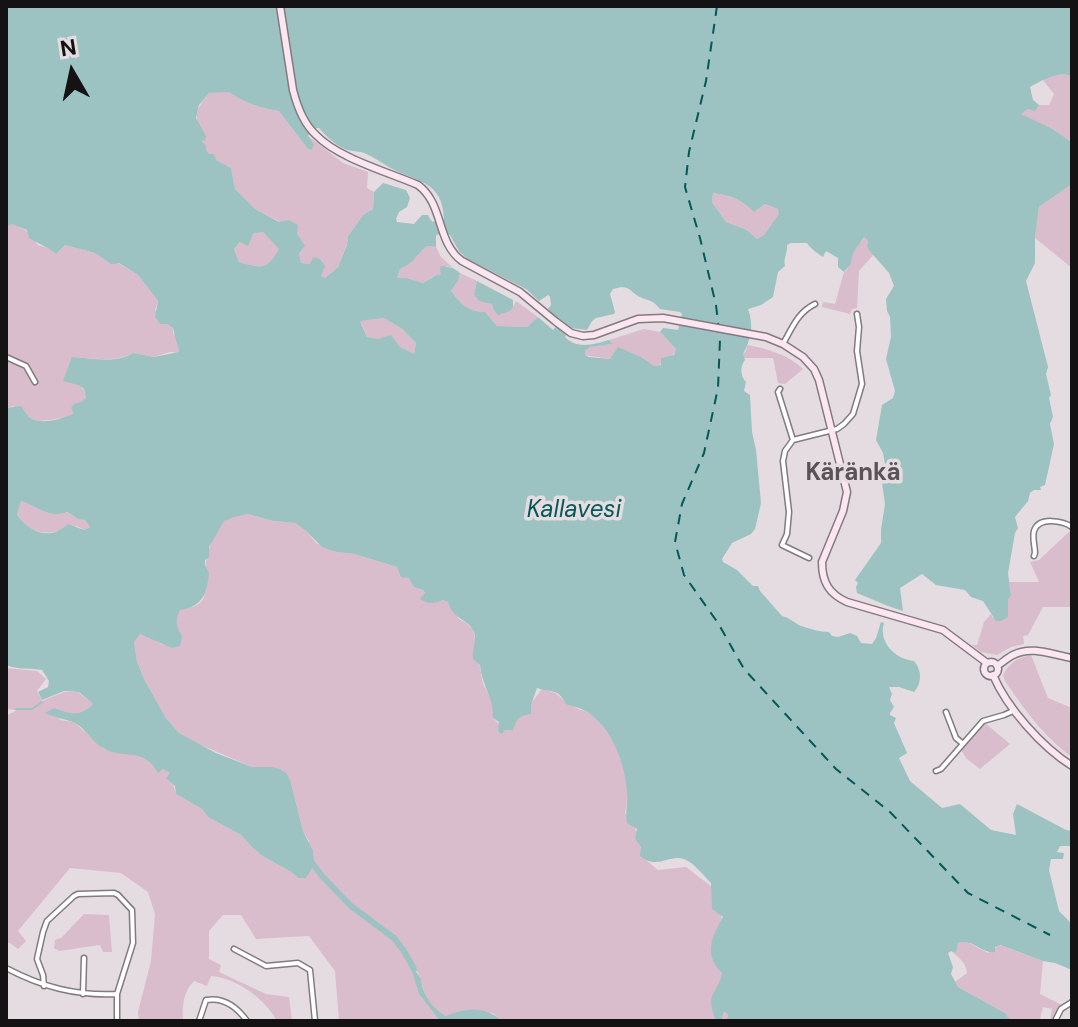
<!DOCTYPE html>
<html>
<head>
<meta charset="utf-8">
<style>
  body { margin:0 }
  #map { position:relative; width:1078px; height:1027px; overflow:hidden; background:#e4dce0; font-family:"DM Sans",sans-serif }
  canvas { display:block }
  .frame { position:absolute; inset:0; border:8px solid #141213; pointer-events:none }
  .north { position:absolute; left:32px; top:32px; width:80px; height:80px; -webkit-text-stroke:6px #e4dce0; paint-order:stroke; rotate:351deg; font-size:22px; font-weight:700; line-height:32px; text-align:center; color:#141213 }
  .north::after { content:''; display:block; margin:auto; width:28px; height:36px; background:#141213; clip-path:polygon(50% 0,100% 100%,50% 72%,0 100%) }
</style>
</head>
<body>
<div id="map">
<canvas width="1078" height="1027"></canvas>
<div class="frame"></div>
<div class="north">N</div>
</div>
<script>
const context = document.querySelector('canvas').getContext('2d');
context.lineJoin = 'round';
function fill(path, color) { context.fillStyle = color; context.fill(path, 'evenodd'); }
function trace(path, color, width, dash) { context.strokeStyle = color; context.lineWidth = width; context.lineCap = dash ? 'butt' : 'round'; context.setLineDash(dash || []); context.stroke(path); }
function drawText(font, color, halo, rows, align = 'center') {
  context.font = font + ' "DM Sans",sans-serif'; context.lineWidth = 7; context.setLineDash([]); context.textBaseline = 'middle'; context.strokeStyle = halo; context.fillStyle = color; for (const [text, x, y, turn = 0] of rows) {
    context.save(); context.translate(x, y); context.rotate((+turn || 0) * Math.PI / 180); context.textAlign = isNaN(turn) ? turn : align; if (halo) context.strokeText(text, 0, 0); context.fillText(text, 0, 0); context.restore();
  }
}
const green = new Path2D(`
  M 1068,74 L 1072,76 L 1072,135 L 1069,140 L 1051,128 L 1020,114 L 1028,109 L 1035,110 L 1039,105 L 1049,105 L 1054,94 L 1043,80 L 1049,76 Z
  M 228,91 C 245,103 259,108 279,111 L 307,148 L 310,142 L 308,136 L 343,163 L 368,172 L 367,188 L 374,192 L 373,209 L 363,215 L 348,236 L 347,244 L 338,267 L 325,278 L 321,276 L 310,264 L 301,263 L 299,253 L 280,222 L 255,209 L 235,189 L 231,168 L 215,160 L 214,154 L 209,154 L 202,142 L 203,140 C 195,116 193,113 209,93 Z
  M 1072,184 L 1072,268 L 1035,238 L 1039,207 Z
  M 713,193 C 731,195 740,200 754,212 L 765,204 L 778,209 L 780,214 L 764,235 L 757,239 L 747,230 L 726,222 L 712,202 Z
  M 12,223 L 27,231 L 38,245 L 51,249 L 56,254 L 65,245 L 95,253 L 111,263 L 118,263 L 138,275 L 158,301 L 155,310 L 174,329 L 173,333 L 178,342 L 179,353 L 170,352 L 154,357 L 133,353 C 116,363 92,358 72,357 L 78,385 L 84,390 L 86,398 L 74,413 L 66,417 L 50,420 L 38,421 L 30,418 L 14,406 L 6,408 L 6,227 Z
  M 263,232 L 280,249 C 267,271 261,268 239,262 L 234,249 C 242,239 251,234 263,232 Z
  M 864,237 L 868,241 L 867,246 L 874,254 L 859,271 L 857,308 L 852,309 L 850,314 L 822,307 L 823,302 L 835,304 L 844,272 L 847,270 L 856,246 L 862,241 Z
  M 427,246 L 436,247 L 441,257 L 453,268 L 447,266 L 441,275 L 435,275 L 423,283 L 407,278 L 397,278 L 400,269 C 415,263 415,256 427,246 Z
  M 460,273 L 477,281 L 474,294 L 492,304 L 513,307 L 516,301 L 538,317 L 527,327 L 497,326 L 485,312 C 467,311 462,305 451,291 L 458,281 Z
  M 384,318 L 402,329 L 416,343 L 414,355 L 400,347 L 367,337 L 362,324 L 358,321 Z
  M 644,329 L 660,332 L 676,349 C 673,359 663,365 653,366 L 641,357 L 610,359 L 584,355 L 585,351 L 590,347 L 611,344 L 609,340 Z
  M 747,345 C 768,349 787,354 803,369 L 785,384 L 778,383 L 773,358 L 744,358 L 743,354 L 746,351 Z
  M 21,501 C 37,506 48,519 66,512 L 78,519 L 86,520 L 90,527 L 84,530 L 77,526 C 51,533 37,540 17,515 Z
  M 248,514 L 273,521 L 295,523 L 306,531 L 316,543 L 337,552 L 354,554 L 397,567 L 412,581 L 414,587 L 423,590 L 425,593 L 424,596 L 434,603 L 443,600 L 448,602 L 459,619 L 466,623 L 473,629 L 483,684 L 494,705 L 493,718 L 505,730 L 523,715 L 541,690 C 559,690 560,700 574,707 C 579,710 586,710 591,714 C 619,737 633,779 625,813 C 635,827 642,838 641,856 L 658,870 L 686,867 L 712,887 L 726,932 L 745,1021 L 503,1021 L 492,1013 L 446,1016 C 424,1005 425,989 417,971 L 414,975 L 419,994 L 440,1021 L 339,1021 L 335,971 L 309,936 L 256,939 L 241,915 L 223,915 L 209,931 L 209,959 L 221,965 L 219,972 L 266,994 L 289,997 L 292,1021 L 277,1021 C 265,999 237,978 211,976 L 207,986 L 194,981 C 183,992 182,1006 183,1021 L 139,1021 L 138,1012 L 151,961 L 155,914 L 148,892 L 121,873 L 70,868 L 18,931 L 26,941 L 18,949 L 10,943 L 6,943 L 6,715 L 14,712 L 16,710 L 6,709 L 6,668 L 37,671 L 46,679 L 37,691 L 42,701 L 64,692 L 78,692 L 93,704 C 79,717 70,714 54,709 L 60,720 L 74,722 L 104,749 L 136,754 L 149,760 L 156,769 L 163,768 L 170,773 L 176,794 L 202,809 L 208,817 L 241,835 L 251,846 L 261,855 L 291,872 L 298,878 L 309,841 L 303,831 L 291,783 L 272,767 L 252,767 L 192,741 L 179,733 L 166,718 L 144,679 L 137,661 L 134,642 L 139,634 L 151,637 L 163,645 L 177,627 L 176,617 L 180,609 C 188,608 199,607 203,599 C 206,593 204,581 205,574 C 205,560 212,531 224,521 C 230,516 241,515 248,514 Z
  M 1071,530 L 1072,607 L 1043,607 L 1028,635 L 1023,636 L 1024,644 L 1011,647 L 997,655 L 981,652 L 972,645 L 977,645 L 984,622 L 991,614 L 993,618 L 1007,608 L 1008,599 L 1011,596 L 1009,582 L 1039,582 L 1030,562 L 1039,560 Z
  M 1031,655 L 1048,698 L 1072,708 L 1072,757 C 1043,736 1025,710 1005,681 L 1003,675 C 1010,662 1017,658 1031,655 Z
  M 985,723 L 1010,744 L 980,769 L 967,759 L 961,750 Z
  M 84,914 L 109,915 L 112,952 L 103,952 L 100,945 L 59,951 L 54,948 L 55,940 L 61,938 Z
  M 965,941 L 988,953 L 999,945 L 1043,961 L 1040,994 L 1062,1005 L 1054,1021 L 1050,1021 L 1052,1009 L 1043,1007 L 1040,1019 L 1043,1021 L 1011,1021 L 1005,1013 L 958,987 L 955,982 L 967,973 C 966,962 959,958 951,951 L 955,953 L 958,943 Z`);
const water = new Path2D(`
  M 6,6 L 1072,6 L 1072,76 C 1057,71 1043,80 1030,87 L 1033,100 L 1039,105 L 1035,111 L 1028,109 L 1021,114 L 1051,128 L 1072,142 L 1072,184 L 1039,207 L 1035,238 L 1035,263 L 1026,281 L 1048,367 L 1046,374 L 1051,395 L 1049,398 L 1053,417 L 1050,424 L 1054,444 L 1045,485 L 1040,487 L 1041,490 L 1034,490 L 1030,493 L 1028,501 L 1015,517 L 1018,528 L 1015,533 L 1008,573 L 1011,596 L 1008,599 L 1008,617 L 1001,621 L 996,621 L 983,601 L 971,597 L 965,590 L 936,585 L 922,574 L 900,588 L 903,611 L 888,606 L 857,593 L 856,587 L 858,583 L 855,580 L 881,543 L 881,530 L 885,504 L 881,476 L 886,470 L 883,453 L 876,440 L 882,405 L 893,398 L 895,391 L 886,359 L 891,337 L 890,317 L 887,311 L 886,299 L 894,286 L 889,273 L 869,250 L 867,246 L 868,241 L 864,237 C 858,247 852,250 851,264 L 844,272 L 838,267 L 838,258 L 826,251 L 823,257 C 818,254 810,248 807,243 L 791,243 L 787,245 C 788,252 783,258 785,266 L 778,272 L 773,297 L 761,305 L 748,309 C 754,326 751,339 743,354 L 745,360 C 740,366 740,376 746,382 L 744,391 L 750,395 L 752,432 L 756,450 L 761,503 L 755,529 L 751,534 L 732,543 L 722,559 L 723,562 L 737,570 L 753,586 L 758,586 L 760,591 L 782,616 C 791,618 794,623 801,626 C 810,629 821,632 829,632 L 832,636 L 838,637 L 850,633 L 857,636 L 861,643 L 872,644 L 876,638 L 881,622 L 884,623 C 878,642 895,659 914,661 C 922,670 922,683 914,692 L 899,687 L 889,687 L 892,694 L 890,700 L 894,707 L 890,713 L 890,715 L 896,718 L 894,723 L 907,753 L 899,758 L 910,781 L 942,808 L 960,804 L 991,830 L 1016,835 L 1013,814 L 1017,804 L 1066,830 L 1072,831 L 1072,846 L 1060,846 L 1057,852 L 1064,853 L 1063,859 L 1051,859 L 1049,870 L 1059,911 L 1072,924 L 1072,970 L 1055,963 L 1043,961 L 1000,945 L 995,947 L 995,952 C 981,954 973,938 958,943 L 956,953 L 951,951 L 948,953 L 953,967 L 951,974 L 958,987 L 1005,1013 L 1011,1021 L 727,1021 L 728,1014 L 724,1011 L 721,1021 L 716,1021 C 704,991 718,995 722,973 C 703,955 712,936 723,917 L 712,909 L 711,883 C 704,876 695,864 686,860 C 670,852 658,871 640,856 L 641,847 L 635,838 L 637,829 L 627,823 C 625,812 628,803 627,792 C 625,764 613,730 589,713 C 583,708 573,707 566,704 C 558,687 549,693 537,688 L 531,705 L 531,714 C 519,716 516,719 513,730 L 505,730 L 502,734 L 498,731 L 499,722 L 493,718 C 494,698 482,686 480,665 L 473,659 C 472,649 477,641 474,632 C 469,619 453,620 448,602 L 443,600 C 434,604 429,604 420,599 L 425,593 L 423,590 L 414,587 L 409,578 L 401,577 L 397,567 L 354,554 L 337,552 L 322,547 L 306,531 L 295,523 L 273,521 L 248,514 L 234,517 L 224,521 L 209,547 L 209,557 L 205,560 L 205,565 L 209,573 C 207,593 203,607 180,610 C 175,620 176,626 182,636 L 180,646 L 172,648 L 140,634 L 134,642 L 137,661 L 144,679 L 166,718 L 179,733 L 216,753 L 252,767 L 272,767 L 280,769 L 287,774 L 291,783 L 303,831 L 313,851 L 314,865 L 306,878 L 298,878 L 291,872 L 261,855 L 251,846 L 241,835 L 208,817 L 202,809 L 176,794 L 175,786 L 166,778 L 170,773 L 163,769 L 158,773 C 144,746 123,760 103,748 C 92,742 86,729 75,723 C 69,720 53,717 45,713 L 54,708 C 70,714 80,717 93,704 L 79,692 L 64,691 L 42,700 L 38,692 L 48,687 L 49,681 L 42,670 C 30,668 17,670 6,665 L 6,408 L 21,406 C 24,410 26,414 29,417 C 40,426 63,419 74,413 L 71,408 L 74,404 L 81,402 L 86,398 L 84,389 L 78,385 L 63,381 L 72,357 C 91,358 116,364 133,353 L 154,357 L 179,352 C 178,343 173,335 174,329 L 168,324 L 160,324 L 155,317 L 158,301 L 138,275 L 119,263 L 111,264 L 95,253 L 65,245 L 56,254 C 49,247 38,244 29,238 L 27,230 L 12,224 L 6,227 ZM 229,92 C 245,103 259,108 279,111 L 307,148 L 311,150 L 314,145 L 308,136 L 316,128 L 319,128 C 326,136 334,144 343,148 C 348,151 355,151 361,152 C 371,155 380,162 389,167 C 415,182 443,180 444,219 L 432,222 L 428,215 L 422,215 L 414,224 L 397,222 L 396,219 L 399,212 L 407,207 L 410,198 L 406,190 L 383,183 L 374,192 L 373,209 L 363,215 L 348,236 L 347,245 L 338,267 L 325,278 L 321,276 L 325,266 L 320,259 L 313,257 L 310,264 L 301,263 L 299,253 L 305,246 L 297,234 L 298,225 L 289,220 L 279,222 L 255,209 L 235,189 L 231,168 L 216,160 L 214,154 L 209,154 L 206,149 L 206,145 L 202,142 L 203,140 L 205,141 L 206,136 L 196,118 L 199,105 L 209,93 ZM 713,193 C 731,195 741,200 754,212 L 765,204 L 778,209 L 779,214 L 764,235 L 757,239 L 747,230 L 726,222 L 712,202 ZM 263,232 L 279,249 C 267,271 261,268 239,262 L 234,249 L 240,242 L 248,246 L 253,234 ZM 446,233 L 450,235 L 459,251 L 467,259 L 526,289 L 539,301 L 548,295 L 550,297 L 551,305 L 548,309 L 560,321 L 553,330 L 538,317 L 527,327 L 497,326 L 485,312 C 467,311 462,305 451,291 L 458,281 L 460,273 L 453,268 L 442,266 L 440,267 L 441,275 L 436,275 L 423,283 L 407,278 L 397,278 L 400,269 C 415,263 415,256 427,246 L 436,247 L 436,235 ZM 622,287 C 631,288 631,292 638,296 C 649,302 651,298 660,309 L 680,312 L 682,314 L 678,330 L 663,328 L 660,332 L 676,349 L 674,355 L 661,358 L 661,365 L 654,366 L 641,357 L 618,347 L 610,359 L 589,357 L 585,355 L 585,351 L 590,347 L 612,344 L 609,340 C 595,344 577,350 565,337 L 571,328 L 587,330 L 592,321 L 596,318 L 614,314 L 615,312 L 610,294 L 613,289 ZM 384,318 L 402,329 L 416,343 L 414,354 L 400,347 L 391,335 L 378,339 L 367,337 L 360,321 ZM 21,501 C 37,506 48,519 67,512 L 78,519 L 85,520 L 90,527 L 84,530 L 68,524 C 50,541 31,533 17,515 Z
  M 477,281 L 513,300 L 513,307 L 510,311 L 498,315 L 494,310 L 492,304 L 479,301 L 474,294 Z
  M 414,969 L 421,979 C 422,994 433,1009 446,1016 C 469,1007 483,1006 503,1021 L 440,1021 L 419,994 L 412,971 Z`);
const stream = new Path2D(`
  M 16,709 L 32,709 L 42,702`);
const river = new Path2D(`
  M 310,860 L 322,876 L 351,906 L 394,938 L 404,951 L 414,969`);
const ferry = new Path2D(`
  M 717,6 L 706,81 L 689,152 L 685,187 L 700,238 L 716,305 L 720,339 L 718,388 L 704,453 L 682,504 L 675,542 L 684,575 L 718,623 L 744,669 L 836,769 L 890,812 L 968,893 L 1050,935`);
const street = new Path2D(`
  M 783,344 C 792,328 798,312 815,304
  M 6,357 L 26,366 L 35,382
  M 780,389 L 778,392 L 793,440
  M 1034,556 L 1035,553 C 1035,547 1032,537 1034,531 C 1039,516 1063,521 1072,527
  M 809,558 L 782,545 L 787,534 L 789,512 L 783,461 L 785,451 L 793,440 L 837,429 L 844,424 L 853,414 L 862,384 L 857,351 L 859,327 L 857,314
  M 946,712 L 956,738 L 962,743
  M 936,771 L 941,769 L 983,721 L 1004,715 L 1013,711
  M 234,949 L 266,966 L 298,963 L 310,970 L 315,1021
  M 6,968 C 42,987 76,996 117,994
  M 44,986 L 43,975 L 37,959 L 43,932 L 47,921 L 74,896 L 78,894 L 114,893 L 118,895 L 132,910 L 133,943 L 117,994 L 117,1021
  M 83,994 L 84,958
  M 199,1021 L 206,1000 C 223,997 237,1007 247,1021
  M 1055,1021 L 1061,1009 L 1072,1002`);
const secondary = new Path2D(`
  M 280,6 L 293,90 C 297,106 304,124 316,135 C 338,158 388,172 418,185 C 444,204 436,242 462,261 L 520,292 L 555,321 L 571,333 L 583,336 L 594,335 L 638,319 L 663,318 L 766,337 L 783,344 L 803,357 L 814,369 L 819,380 L 847,492 L 843,511 L 822,562 C 822,582 829,594 847,602 L 943,630 L 987,663
  M984 669a7 7 0 1 1 14 0a7 7 0 1 1-14 0Z
  M 997,666 C 1002,663 1007,658 1013,655 C 1032,645 1053,655 1072,658
  M 993,675 C 1007,708 1042,747 1072,766`);
const neighbourhoodNames = [
  ["Käränkä",853,474]
];
const waterNames = [
  ["Kallavesi",574,511]
];
fill(green, '#d9bdcc');
fill(water, '#9dc2c2');
trace(stream, '#9dc2c2', 2);
trace(river, '#9dc2c2', 6);
trace(ferry, '#035858', 2, [10, 8]);
trace(street, '#827b7e', 7);
trace(secondary, '#827b7e', 9);
trace(street, '#fff', 4);
trace(secondary, '#fce6f2', 6);
drawText('bold 24px', '#595356', '#e4dce0', neighbourhoodNames);
drawText('italic 24px', '#035858', '#e4dce0', waterNames);
</script>
</body>
</html>
